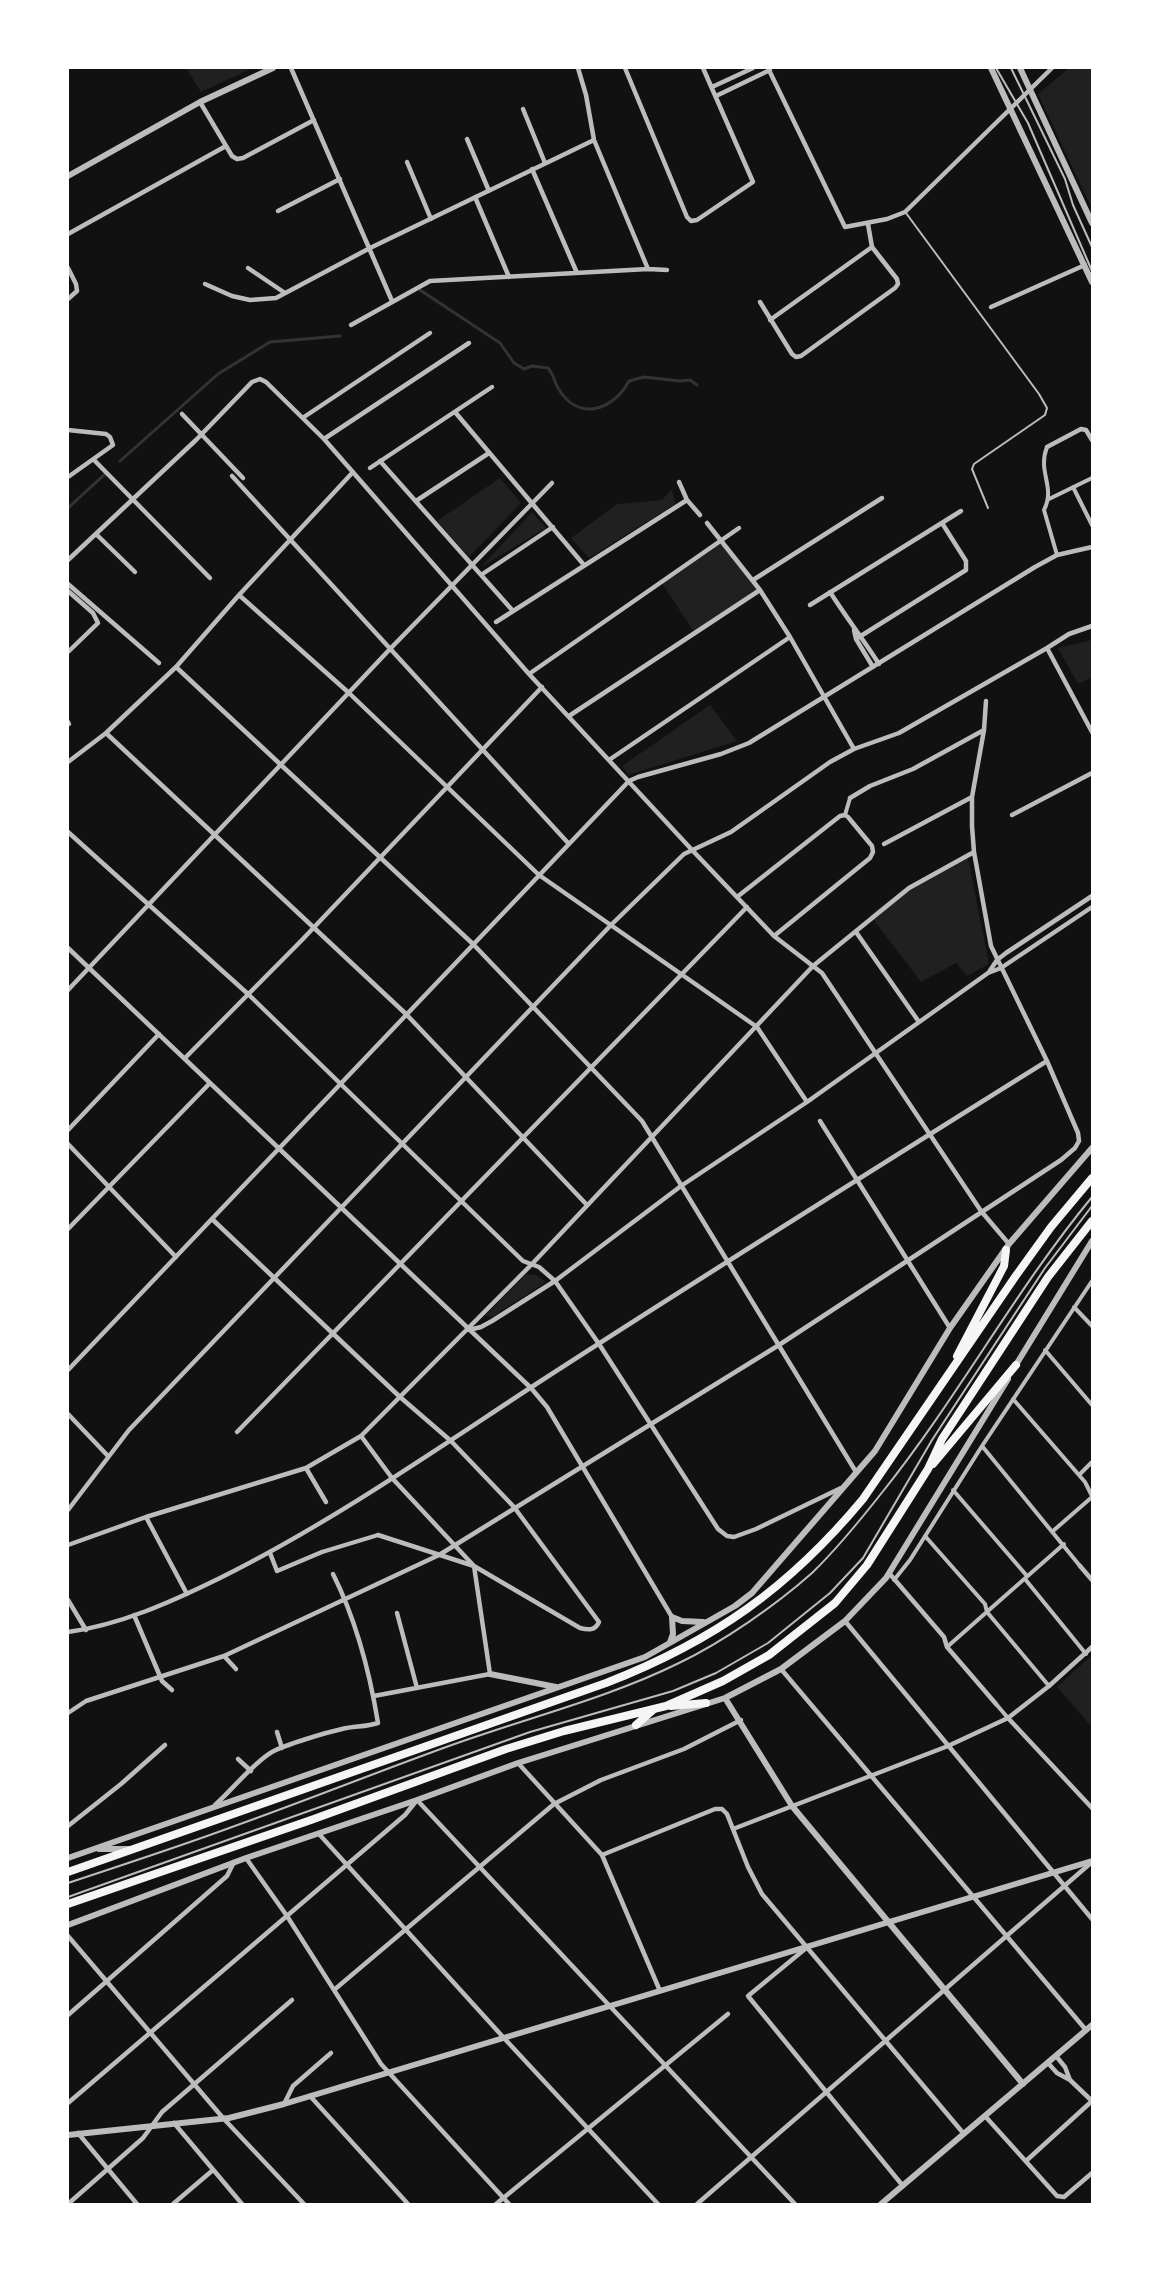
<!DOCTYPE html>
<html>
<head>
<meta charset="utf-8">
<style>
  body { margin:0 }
  #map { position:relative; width:1160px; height:2272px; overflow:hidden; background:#111; font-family:"DejaVu Sans",sans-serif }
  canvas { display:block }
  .frame { position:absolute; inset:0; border:69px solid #fff; pointer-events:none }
</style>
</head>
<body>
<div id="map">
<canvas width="1160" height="2272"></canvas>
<div class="frame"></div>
</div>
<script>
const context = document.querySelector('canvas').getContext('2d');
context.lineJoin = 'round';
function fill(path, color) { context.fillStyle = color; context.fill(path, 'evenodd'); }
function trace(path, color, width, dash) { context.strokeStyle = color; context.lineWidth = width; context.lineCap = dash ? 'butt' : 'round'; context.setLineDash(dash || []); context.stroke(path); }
const green = new Path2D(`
  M 186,68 L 253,68 L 201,92 Z
  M 1069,68 L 1092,68 L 1092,209 L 1038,94 Z
  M 500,478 L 521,503 L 469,557 L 437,521 Z
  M 672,489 L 675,504 L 589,558 L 571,538 L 617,504 L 662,500 Z
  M 532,512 L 546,528 L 481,567 Z
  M 720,543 L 759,588 L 694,632 L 662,583 Z
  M 1092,640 L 1092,677 L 1078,684 L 1058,648 Z
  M 710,705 L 737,741 L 628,775 L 622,766 Z
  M 967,853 L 989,964 L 967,976 L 956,963 L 921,982 L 870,915 L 900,892 Z
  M 526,1274 L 536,1275 L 546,1282 L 492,1317 L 485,1316 Z
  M 1092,1655 L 1092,1727 L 1057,1687 Z`);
const stream = new Path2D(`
  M 420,290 L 500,343 L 514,363 L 524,369 L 532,366 L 548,368 C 556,378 553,380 558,388 C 578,422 613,411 629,381 L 644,377 L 680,381 L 690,380 L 697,385
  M 120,461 L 218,374 L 270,342 L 340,336
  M 68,508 L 104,475`);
const service = new Path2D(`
  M 996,68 L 1028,123 L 1092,271
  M 1011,68 L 1065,179 L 1073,205 L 1092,247
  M 906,213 L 1039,394 L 1047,408 L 1045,415 L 974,464 L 972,469 L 988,508
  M 68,1883 C 122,1865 178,1847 232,1827 C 305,1801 377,1772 449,1746 C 526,1718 606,1699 679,1663 C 723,1642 776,1605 812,1573 C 838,1548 862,1518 884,1490 C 959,1396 1016,1289 1092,1197
  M 68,1897 L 530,1732 L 673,1691 L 716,1673 L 768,1643 L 830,1593 L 863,1558 L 932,1440 L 1045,1268 L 1092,1206`);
const pedestrian = new Path2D(`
  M 1047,447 C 1037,472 1056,487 1044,510 L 1057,555
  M 1073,487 L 1092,525
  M 1049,499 L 1092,478
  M 845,815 L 850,798
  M 1074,1307 L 1092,1326
  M 1045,1350 L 1092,1405
  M 1013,1399 L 1085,1482 L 1092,1496
  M 982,1446 L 1080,1566
  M 1079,1475 L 1092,1462
  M 953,1490 L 1027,1576
  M 1053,1531 L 1092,1497
  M 925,1536 L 985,1604 L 987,1612 L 1049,1686
  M 322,1552 L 378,1535
  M 1025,1579 L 1086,1654
  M 894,1580 L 910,1560 L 982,1446 L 1092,1281
  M 947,1647 L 1064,1544
  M 996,1704 L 1008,1718`);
const minor = new Path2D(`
  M 291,68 L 392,301
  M 578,68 L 586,95 L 594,140 L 648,269
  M 625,68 L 687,217 L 691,221 L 697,220 L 753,182 L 703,68
  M 768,68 L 845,227 L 887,219 L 905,212 L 1052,68
  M 712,87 L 753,68
  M 716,96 L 770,70
  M 200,102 L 232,156 L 237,159 L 243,158 L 314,120
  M 523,109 L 545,163
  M 467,139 L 489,191
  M 407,162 L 431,219
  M 532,169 L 577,273
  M 475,197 L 509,277
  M 278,211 L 340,179
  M 68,234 L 226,146
  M 68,268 L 76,284 L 77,291 L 68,299
  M 248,268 L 285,293
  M 205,284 L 232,296 L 250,300 L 276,298 L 370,248 L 594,140
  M 760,302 L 792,354 L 796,357 L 801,356 L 895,288 L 898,284 L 897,279 L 872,247 L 868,224
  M 991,307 L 1085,265
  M 770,320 L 872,247
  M 351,325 L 430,281 L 648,269 L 667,270
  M 455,412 L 584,565
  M 182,414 L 243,478
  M 304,417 L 430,333
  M 68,430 L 106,434 L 110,437 L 113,445 L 68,477
  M 324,439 L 469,343
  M 1047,447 L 1081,429 L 1086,430 L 1092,440
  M 94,460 L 210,578
  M 380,461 L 513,611
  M 370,468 L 492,387
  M 232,476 L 569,844
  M 679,482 L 687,500 L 700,515
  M 416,501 L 489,453
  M 707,523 L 760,590 L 790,637 L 854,749
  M 96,534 L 135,572
  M 68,560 L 196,440 L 252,382 L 260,379 L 266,382 L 324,439 L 529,674 L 693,851 L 774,936 L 822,973 L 981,1211 L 1009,1244
  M 481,575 L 553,527
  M 753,580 L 882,498
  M 68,584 L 159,663
  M 68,591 L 93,613 L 98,623 L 68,652
  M 830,592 C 846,617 863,639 879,664
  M 239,595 L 349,693 L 539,875 L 757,1027 L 807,1102
  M 810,605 L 961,511
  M 496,622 L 687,500
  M 854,630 L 856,639 L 873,667
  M 856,639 L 966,570 L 966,561 L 942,523
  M 1047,648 L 1092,732
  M 176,667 L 473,944 L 642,1121 L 856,1472
  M 529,674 L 739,528
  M 569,716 L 760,590
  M 68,722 L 69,724
  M 106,733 L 406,1014 L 587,1205
  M 609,760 L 790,637
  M 68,762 L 106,733 L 176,667 L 239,595 L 353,472
  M 850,798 L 870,786 L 913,769 L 984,730
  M 1012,815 L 1092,773
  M 68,832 L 248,994 L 523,1261 L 539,1267 L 555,1281 L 599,1344 L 718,1529 L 727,1536 L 734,1537 L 756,1529 L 841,1488
  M 884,844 L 972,797
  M 737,897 L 840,816 L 845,815 L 848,817 L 872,846 L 873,852 L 870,858 L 774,936
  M 856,932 L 919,1022
  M 68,948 L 531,1388 L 547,1407 L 672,1617
  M 989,972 L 997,960 L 1006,953 L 1092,896
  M 68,990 L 390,649 L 552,483
  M 185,1058 L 301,941 L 542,687
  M 820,1121 L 950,1328
  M 68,1130 L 159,1034
  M 68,1144 L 176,1257
  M 212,1219 L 400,1397 L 451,1441 L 514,1507 L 599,1622 C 595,1631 588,1630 580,1628 L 474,1566 L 378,1535
  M 68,1229 L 209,1084
  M 469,1330 L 481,1327 L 492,1321 L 555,1281 L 681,1186 L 807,1102 L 988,973 L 1001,968 L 1092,907
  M 68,1370 L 629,781 L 638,777 L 721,754 L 749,743 L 1035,567 L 1057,555 L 1092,547
  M 68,1414 L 108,1456
  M 237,1432 L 747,907
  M 361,1436 L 392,1478 L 474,1566 L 490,1674 L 374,1696
  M 306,1468 L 326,1502
  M 68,1510 L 129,1430 L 611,925 L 684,854 L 731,832 L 830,762 L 854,749 L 899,733 L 1047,648 L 1069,634 L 1092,626
  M 146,1517 L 187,1594
  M 68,1545 L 146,1517 L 306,1468 L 361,1436 L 532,1264 L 813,966 L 909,888 L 974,852
  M 270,1553 L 277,1571 L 322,1552
  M 1080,1566 L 1092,1580
  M 889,1573 L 944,1637 L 947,1647 L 996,1704
  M 68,1600 L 86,1630
  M 397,1613 L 417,1688
  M 134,1615 L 162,1681 L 172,1690
  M 845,1621 L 1092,1919
  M 68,1632 C 120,1625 171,1602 218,1579 C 327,1525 428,1455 530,1388 C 701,1277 874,1169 1047,1061
  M 224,1656 L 236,1669
  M 781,1669 L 1086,2030
  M 68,1713 L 86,1701 L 224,1656 L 439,1555 L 779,1345 L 1061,1160 L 1075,1148 L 1079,1141 L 1078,1133 L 1047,1061 L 991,946 L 974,852 L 972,826 L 972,797 L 984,730 L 986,701
  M 1008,1718 L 1092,1808
  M 277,1732 L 282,1748
  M 238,1759 L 251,1771
  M 518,1763 L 602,1855 L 660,1991
  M 215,1805 C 233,1789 253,1763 272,1752 C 284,1745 328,1732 342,1729 C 355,1726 366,1727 378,1723 C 370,1674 355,1618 333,1574
  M 68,1826 L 121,1784 L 165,1745
  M 733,1829 L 948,1746 L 1008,1718 L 1049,1686 L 1092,1647
  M 319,1834 L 503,2037 L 658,2204
  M 602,1855 L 715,1809 L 722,1809 L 727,1814 L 748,1867 L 762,1894 L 964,2134
  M 246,1858 L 287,1916 L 381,2064 L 509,2204
  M 68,1936 L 223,2118 L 304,2204
  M 805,1949 L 748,1996 L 903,2186
  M 334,1990 L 554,1804 L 601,1780 L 684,1749 L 741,1720
  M 68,2015 L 227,1876 L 234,1862
  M 1056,2056 L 1065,2067 L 1070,2080
  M 1048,2063 L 1057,2073 L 1070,2080 L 1092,2101
  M 310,2096 L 408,2204
  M 68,2103 L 405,1815 L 417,1800 L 795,2204
  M 284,2104 L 293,2086 L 331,2053
  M 985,2116 L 1057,2196 L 1064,2197 L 1092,2173
  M 174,2123 L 242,2204
  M 78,2133 L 137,2204
  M 1026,2161 L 1092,2101
  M 68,2204 L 143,2138 L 162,2112 L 292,2000
  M 173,2204 L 213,2170
  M 496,2204 L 728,2014
  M 697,2204 L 1092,1862`);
const tertiary = new Path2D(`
  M 991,68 L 1092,282
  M 1020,68 L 1092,223
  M 68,176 L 200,102 L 273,68
  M 1014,1368 L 1092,1241
  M 670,1642 L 673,1634 L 672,1617 L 682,1621 L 703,1622
  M 490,1674 L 556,1687
  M 725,1698 L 792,1806 L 1023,2084
  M 99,1849 L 128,1849
  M 68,1858 L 645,1657 L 735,1606 L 752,1593 L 875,1451 L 950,1328 L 1009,1244 L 1092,1148
  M 68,1925 L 246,1858 L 417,1800 L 518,1763 L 725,1698 L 781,1669 L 845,1621 L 886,1578 L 1008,1379
  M 68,2135 L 229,2118 L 284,2104 L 1092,1861
  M 881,2204 L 1092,2025`);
const trunk = new Path2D(`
  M 957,1356 L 1004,1266 L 1006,1250
  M 933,1464 L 1016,1365
  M 671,1706 L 706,1703
  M 636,1725 L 653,1710
  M 68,1872 L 606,1683 C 714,1641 789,1588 863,1499 L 1015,1277 L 1051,1227 L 1092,1178
  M 68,1904 L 311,1820 L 506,1749 L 564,1731 L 666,1706 L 723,1681 L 769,1655 L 835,1603 L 867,1565 L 928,1469 L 942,1439 L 1048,1277 L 1092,1221`);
fill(green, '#202020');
trace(stream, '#333', 3);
trace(service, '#bcbcbc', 2);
trace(pedestrian, '#bcbcbc', 4);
trace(minor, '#bcbcbc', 4.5);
trace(tertiary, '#bcbcbc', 6);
trace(trunk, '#f5f5f5', 8);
</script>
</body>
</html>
